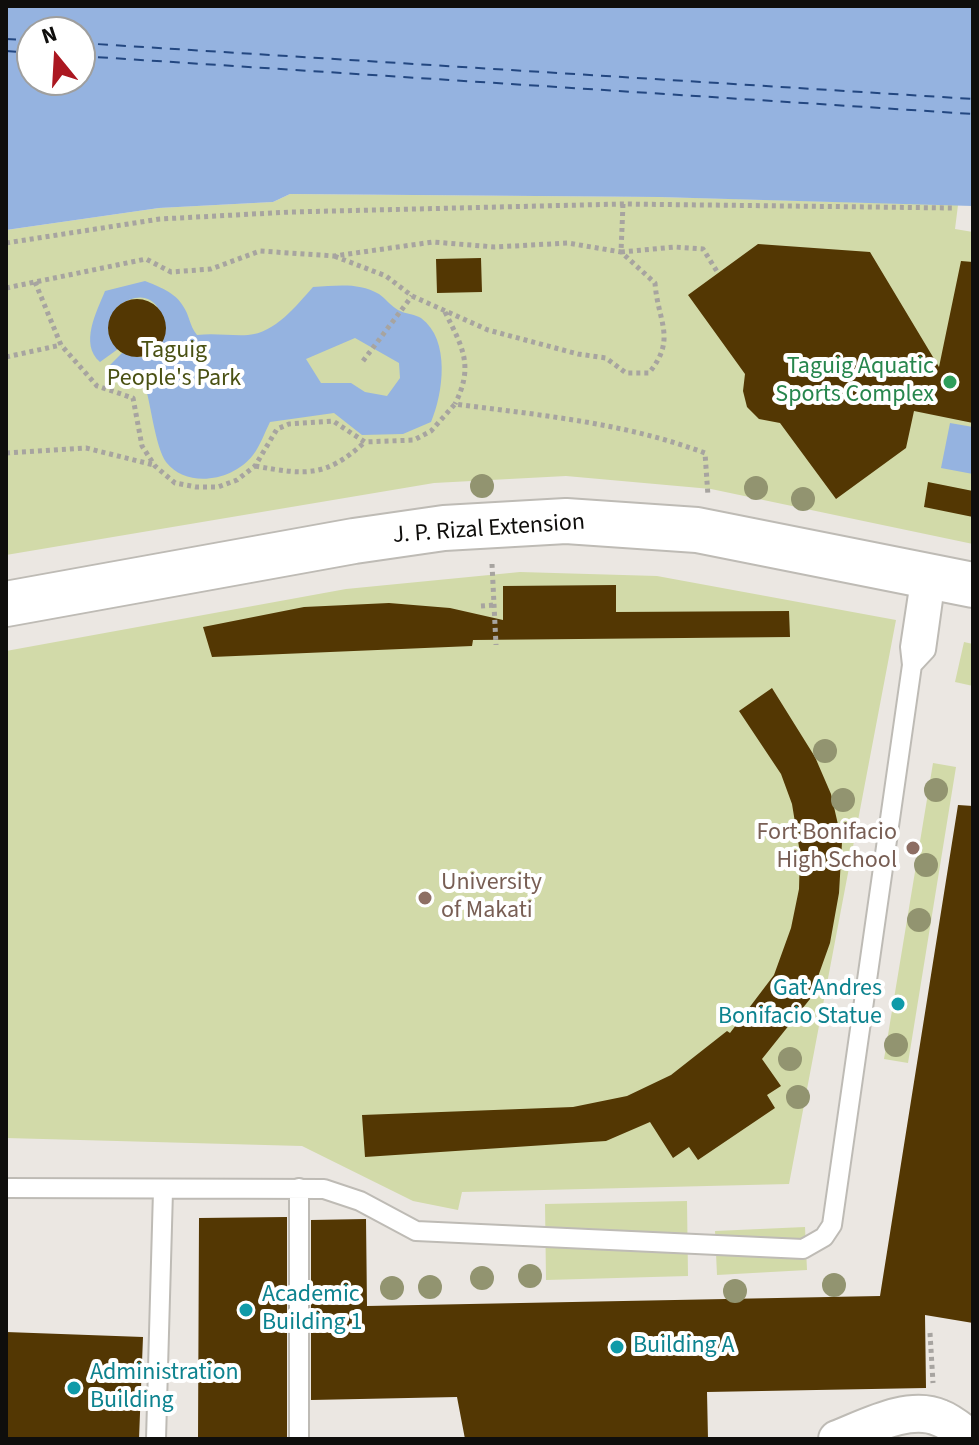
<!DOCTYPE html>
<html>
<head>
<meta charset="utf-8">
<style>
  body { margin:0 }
  #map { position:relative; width:979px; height:1445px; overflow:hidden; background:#ebe7e2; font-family:"Source Sans 3",sans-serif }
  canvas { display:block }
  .frame { position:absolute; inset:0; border:8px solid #0f0e0c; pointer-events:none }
  .north { position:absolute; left:16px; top:16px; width:80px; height:80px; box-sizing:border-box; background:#fff; border:2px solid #9f9f9e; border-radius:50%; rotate:342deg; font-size:22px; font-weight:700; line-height:32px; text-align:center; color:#0f0e0c }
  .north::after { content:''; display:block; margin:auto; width:28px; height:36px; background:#ab1721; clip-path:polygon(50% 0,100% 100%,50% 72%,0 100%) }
</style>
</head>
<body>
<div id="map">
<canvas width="979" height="1445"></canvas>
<div class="frame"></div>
<div class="north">N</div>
</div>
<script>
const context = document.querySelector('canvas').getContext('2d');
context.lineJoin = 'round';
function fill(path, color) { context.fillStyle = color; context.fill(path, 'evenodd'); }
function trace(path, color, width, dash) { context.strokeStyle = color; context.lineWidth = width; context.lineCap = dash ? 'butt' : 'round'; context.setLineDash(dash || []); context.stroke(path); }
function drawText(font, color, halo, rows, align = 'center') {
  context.font = font + ' "Source Sans 3",sans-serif'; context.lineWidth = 8; context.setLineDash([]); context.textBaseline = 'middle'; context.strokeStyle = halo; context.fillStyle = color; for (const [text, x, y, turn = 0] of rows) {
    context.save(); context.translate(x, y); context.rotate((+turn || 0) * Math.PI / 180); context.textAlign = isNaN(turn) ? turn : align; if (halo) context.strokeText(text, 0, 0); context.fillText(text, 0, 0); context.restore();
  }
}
const green = new Path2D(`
  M 290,194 L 658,197 L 958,205 L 955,229 L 973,232 L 973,544 L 711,489 L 566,476 L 434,483 L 6,555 L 6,230 L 159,208 L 273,202 Z
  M 520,572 L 657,576 L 896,620 L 789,1184 L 462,1192 L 458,1210 L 413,1201 L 302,1146 L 6,1138 L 6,651 L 346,589 Z
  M 964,642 L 973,644 L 973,686 L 955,682 Z
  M 933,763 L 956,767 L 908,1063 L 884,1059 Z
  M 687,1201 L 688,1276 L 546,1280 L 545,1204 Z
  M 805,1227 L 807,1270 L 717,1275 L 715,1231 Z`);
const water = new Path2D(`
  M 6,6 L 973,6 L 973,206 L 658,197 L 290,194 L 273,202 L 159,208 L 6,230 ZM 32,32 L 80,32 L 80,80 L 32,80 Z
  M 145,281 C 158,286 176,293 183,306 C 190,316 189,325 197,335 C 215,333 231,336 248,335 C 275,333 296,306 313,287 C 336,286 358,282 379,294 C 386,299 391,306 398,310 C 405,314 415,314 421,318 C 451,340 443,394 431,422 L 403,434 L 362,435 L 334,413 L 270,422 C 265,432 260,446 253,455 C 233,481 187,489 166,462 C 156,448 151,407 146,389 L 135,383 L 124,383 L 106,369 L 123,352 C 182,383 174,264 117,307 L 108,329 L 118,349 L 100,362 C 79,344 97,311 105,291 ZM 355,338 L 399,363 L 400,378 L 387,396 L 365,392 L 351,383 L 321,383 L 306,359 Z
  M 950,423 L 973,427 L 973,474 L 941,468 Z`);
const ferry = new Path2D(`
  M 6,39 L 32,40
  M 80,43 L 973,99
  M 6,51 L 32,53
  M 80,56 L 973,114`);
const building = new Path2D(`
  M 758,244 L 870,252 L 939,367 L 961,261 L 973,262 L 973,423 L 914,411 L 906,448 L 836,499 L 780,423 L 759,419 L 747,407 L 743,391 L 745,374 L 688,295 Z
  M 481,258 L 482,292 L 437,293 L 436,259 Z
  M108 328a29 29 0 1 1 58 0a29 29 0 1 1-58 0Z
  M 928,482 L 973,491 L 973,517 L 924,507 Z
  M 616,585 L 616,612 L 789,611 L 790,637 L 473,640 L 472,646 L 212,657 L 203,627 L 304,607 L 389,603 L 450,608 L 503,620 L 503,586 Z
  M 772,688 L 815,757 L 831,794 L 842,842 L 839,893 L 830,943 L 810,999 L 762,1059 L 781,1086 L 767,1095 L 775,1108 L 698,1160 L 689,1147 L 673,1158 L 650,1122 L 606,1141 L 365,1157 L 362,1115 L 573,1107 L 627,1096 L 671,1075 L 727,1031 L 730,1033 L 774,975 L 791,928 L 799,889 L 800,853 L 792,804 L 781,774 L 739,711 Z
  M 958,805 L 973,806 L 973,1323 L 925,1315 L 926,1388 L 707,1392 L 708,1439 L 465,1439 L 457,1397 L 311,1400 L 311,1220 L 366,1219 L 367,1306 L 880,1296 Z
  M 287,1217 L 287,1439 L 198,1439 L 199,1218 Z
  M 6,1332 L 143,1337 L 139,1439 L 6,1439 Z`);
const path = new Path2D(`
  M 623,204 L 621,252 L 675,247 L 703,249 L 718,273
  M 6,243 L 160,219 L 291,212 L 623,204 L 954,208
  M 35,282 L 61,345 L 97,386 L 133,398 L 142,446 L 155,466 L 175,483 L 196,487 L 218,487 L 237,480 L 255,466 L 277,429 L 289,424 L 333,421 L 365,442 L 414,440 L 431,431 L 455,404 C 540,415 625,423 705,453 L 708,496
  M 6,288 L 146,259 L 171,272 L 211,269 L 260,251 L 334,256 L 433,242 L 495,247 L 568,243 L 621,252 L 655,283 C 658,323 677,338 649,373 L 626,373 L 606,358 L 578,354 L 488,330 L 412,296 L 386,276 L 334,256
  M 445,312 C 463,348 474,366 455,404
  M 6,357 L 61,345
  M 363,361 L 412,296
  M 6,453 L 86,448 L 154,465
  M 255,466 C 306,475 325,478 365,442
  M 492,564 L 496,645
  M 481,606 L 494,605
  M 930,1333 L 933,1383`);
const service = new Path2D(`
  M 912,665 L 926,650 L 936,578
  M 6,1188 L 324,1189 L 360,1201 L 416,1231 L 803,1249 L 824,1237 L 832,1225 L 912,665 L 910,647 L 921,574
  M 156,1439 L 163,1191
  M 299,1439 L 299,1188`);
const minor = new Path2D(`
  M 837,1439 C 866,1428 909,1404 940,1418 C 951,1422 962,1432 972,1439`);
const secondary = new Path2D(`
  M 6,604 L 354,541 L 444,528 L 566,521 L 697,530 L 973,585`);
const trees = [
  [482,486],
  [756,488],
  [803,499],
  [825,751],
  [936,790],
  [843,800],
  [926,865],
  [919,920],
  [896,1045],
  [790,1059],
  [798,1097],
  [530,1276],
  [482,1278],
  [834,1285],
  [430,1287],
  [392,1288],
  [735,1291]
];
const markers = [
  [950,382,8,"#2e9e5b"],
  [913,848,8,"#8d6e63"],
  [425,898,8,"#8d6e63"],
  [898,1004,8,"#0f9aa8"],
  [246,1310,8,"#0f9aa8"],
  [617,1347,8,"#0f9aa8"],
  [74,1388,8,"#0f9aa8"]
];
const parkNames = [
  ["Taguig",174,352],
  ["People's Park",174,380]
];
const leisureNames = [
  ["Taguig Aquatic",934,368],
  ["Sports Complex",934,396]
];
const streetNames = [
  ["J. P. Rizal Extension",489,530,-4]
];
const educationNames = [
  ["Fort Bonifacio",897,834],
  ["High School",897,862],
  ["University",441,884,"left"],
  ["of Makati",441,912,"left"]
];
const cultureNames = [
  ["Gat Andres",882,990,"right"],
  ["Bonifacio Statue",882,1018,"right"],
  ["Academic",262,1296],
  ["Building 1",262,1324],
  ["Building A",633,1347],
  ["Administration",90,1374],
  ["Building",90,1402]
];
fill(green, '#d2daa9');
fill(water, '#95b3e0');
trace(ferry, '#234780', 2, [10, 8]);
fill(building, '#533703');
trace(service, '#bebbb5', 22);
trace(minor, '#bebbb5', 40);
trace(secondary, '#bebbb5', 48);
trace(path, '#a7a4a0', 5, [4, 4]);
trace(service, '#fff', 18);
trace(minor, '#fff', 36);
trace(secondary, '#fff', 44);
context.fillStyle = '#929470';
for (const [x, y] of trees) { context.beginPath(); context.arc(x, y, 12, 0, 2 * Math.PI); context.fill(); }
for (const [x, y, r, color] of markers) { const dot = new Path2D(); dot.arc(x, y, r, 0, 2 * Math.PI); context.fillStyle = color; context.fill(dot); trace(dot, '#fff', 3); }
drawText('24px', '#4a5113', '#fff', parkNames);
drawText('24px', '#27864d', '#fff', leisureNames, 'right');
drawText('24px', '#0f0e0c', '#fff', streetNames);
drawText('24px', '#785e54', '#fff', educationNames, 'right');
drawText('24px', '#0d838f', '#fff', cultureNames, 'left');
</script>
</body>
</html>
